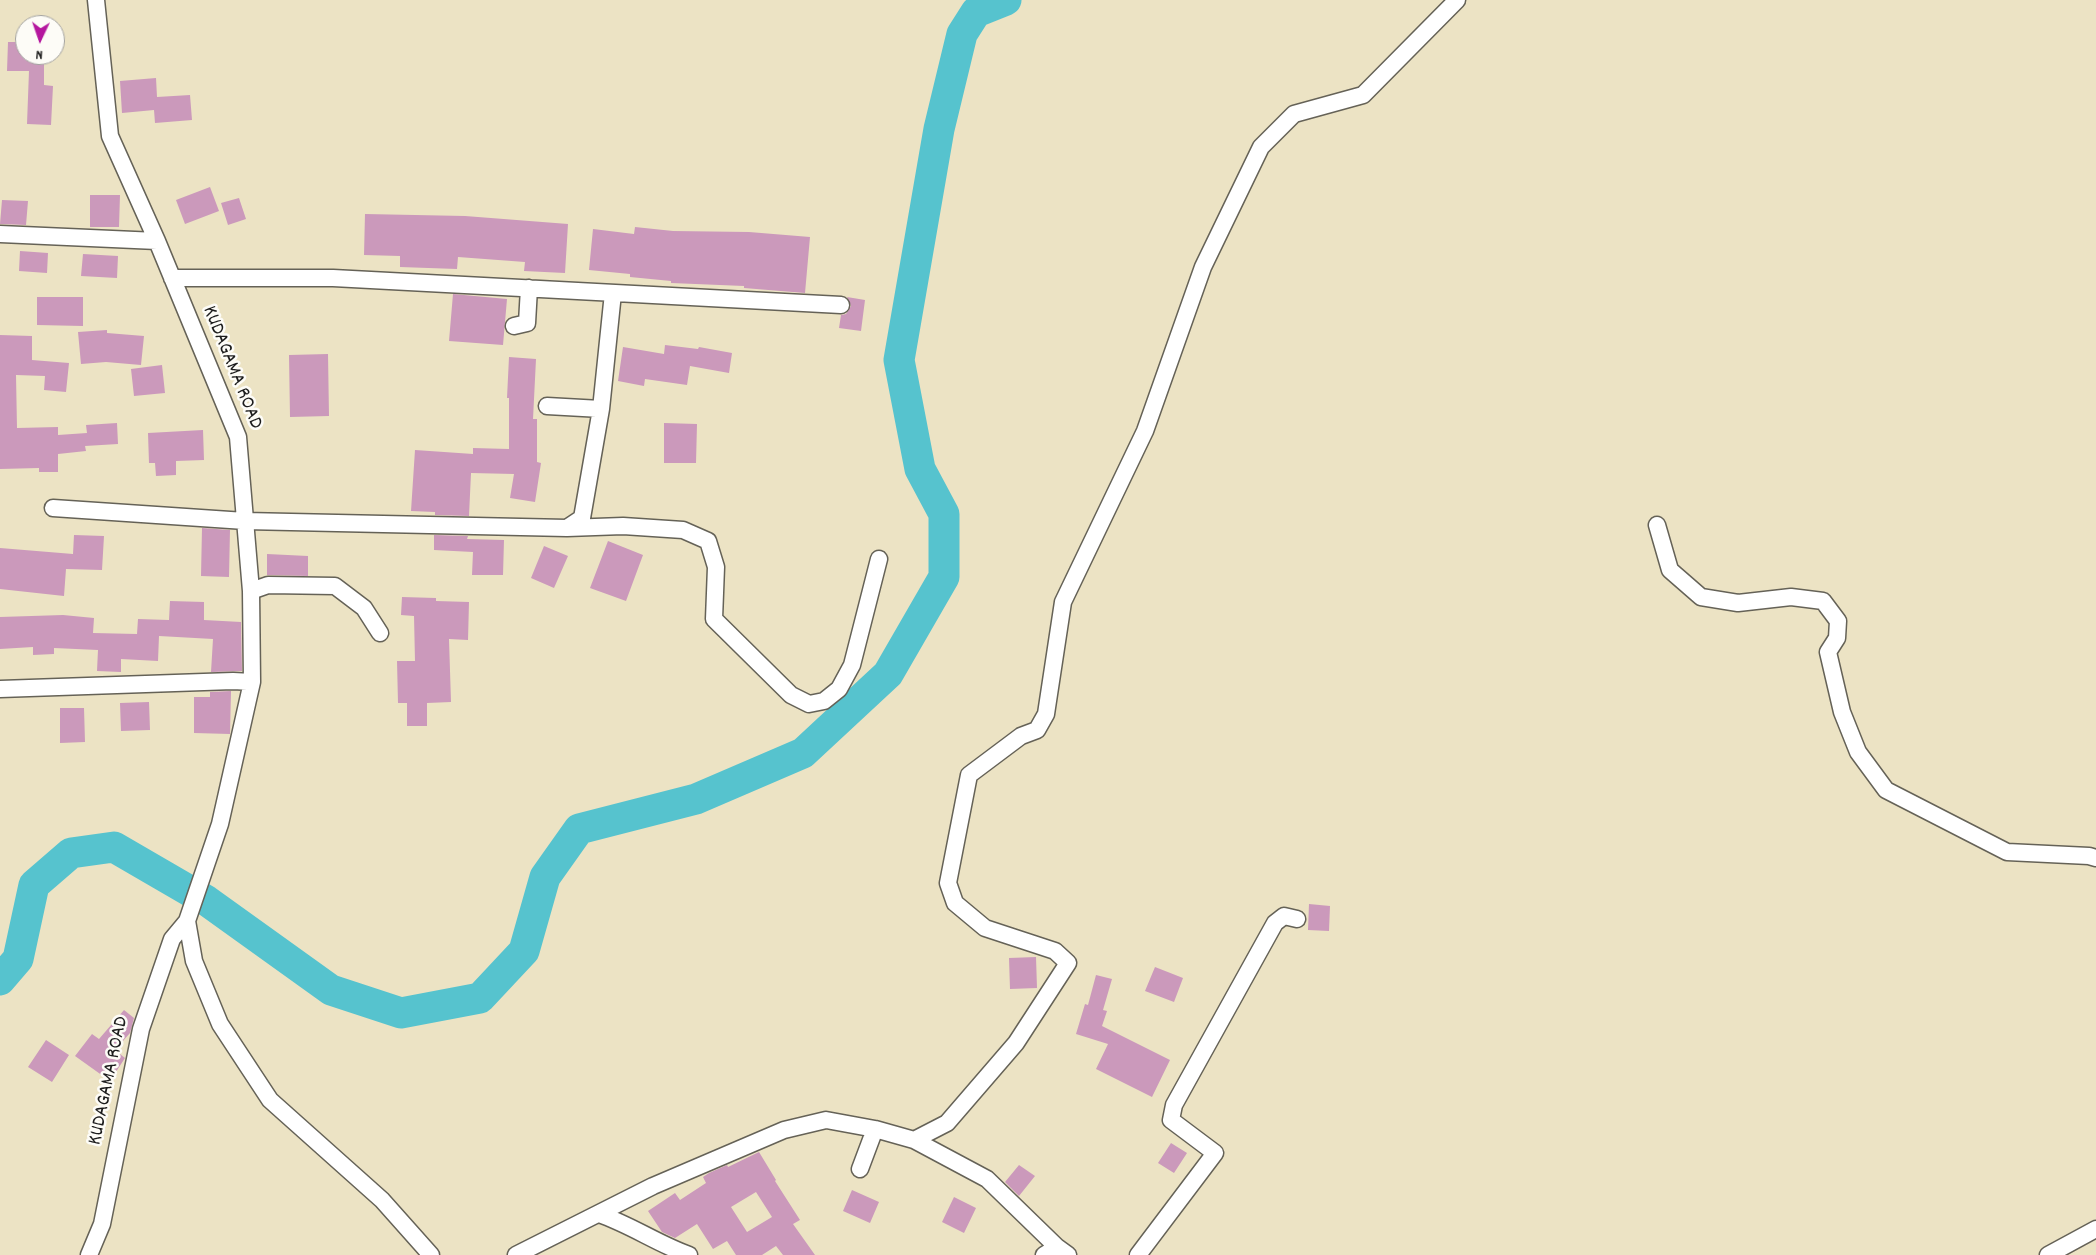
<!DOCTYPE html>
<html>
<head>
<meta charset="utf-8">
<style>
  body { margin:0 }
  #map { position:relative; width:2096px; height:1255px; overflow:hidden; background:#ece3c4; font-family:Dekko,sans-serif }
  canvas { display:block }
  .north { position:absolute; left:15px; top:15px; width:50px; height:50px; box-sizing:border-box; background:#fdfcf7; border:1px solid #a3a29f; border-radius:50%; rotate:183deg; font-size:14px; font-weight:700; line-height:20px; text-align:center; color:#1c1c1c }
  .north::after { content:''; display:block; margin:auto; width:18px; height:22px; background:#b5179e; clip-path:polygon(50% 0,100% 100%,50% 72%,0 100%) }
</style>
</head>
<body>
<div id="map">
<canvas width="2096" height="1255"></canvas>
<div class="north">N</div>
</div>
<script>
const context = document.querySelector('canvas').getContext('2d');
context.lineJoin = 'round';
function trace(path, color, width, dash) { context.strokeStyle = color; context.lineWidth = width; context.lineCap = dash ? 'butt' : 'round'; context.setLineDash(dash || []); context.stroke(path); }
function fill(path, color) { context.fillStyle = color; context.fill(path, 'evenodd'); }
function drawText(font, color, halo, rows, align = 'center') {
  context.font = font + ' Dekko,sans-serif'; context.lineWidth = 5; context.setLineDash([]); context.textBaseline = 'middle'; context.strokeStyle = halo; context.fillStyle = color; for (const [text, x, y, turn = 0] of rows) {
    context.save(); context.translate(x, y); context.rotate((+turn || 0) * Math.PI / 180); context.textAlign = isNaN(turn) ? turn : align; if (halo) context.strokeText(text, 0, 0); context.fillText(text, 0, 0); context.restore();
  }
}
const river = new Path2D(`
  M 0,980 L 18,959 L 34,885 L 71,853 L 114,847 L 207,901 L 331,990 L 401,1013 L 480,998 L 524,951 L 545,877 L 579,829 L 696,799 L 803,753 L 888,674 L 944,577 L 944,514 L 920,469 L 899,360 L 939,129 L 962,34 L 976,12 L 1006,0`);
const building = new Path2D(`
  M 8,42 L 25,42 L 25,55 L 44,55 L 44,85 L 53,86 L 51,125 L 27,124 L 29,71 L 7,71 Z
  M 156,78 L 157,97 L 190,95 L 192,120 L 155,123 L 154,110 L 122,113 L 120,81 Z
  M 210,187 L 219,211 L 185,224 L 176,200 Z
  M 90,195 L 120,195 L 119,227 L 90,227 Z
  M 239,198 L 246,219 L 228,225 L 221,203 Z
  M 2,200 L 28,201 L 26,225 L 0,224 Z
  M 365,214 L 465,216 L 568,224 L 565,273 L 524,271 L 525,262 L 458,257 L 457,269 L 400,267 L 400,256 L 364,255 Z
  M 635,227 L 673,231 L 749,232 L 810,237 L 805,293 L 744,288 L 744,286 L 671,283 L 671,281 L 630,277 L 630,274 L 589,270 L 593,229 L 634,234 Z
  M 20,251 L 48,253 L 47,273 L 19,271 Z
  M 83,254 L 118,256 L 117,278 L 81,276 Z
  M 453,294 L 507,299 L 503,345 L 449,341 Z
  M 37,297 L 83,297 L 83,326 L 37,325 Z
  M 847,297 L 865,300 L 861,331 L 839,328 L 841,315 L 846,314 L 851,306 Z
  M 107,330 L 107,333 L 144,336 L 141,365 L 106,362 L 81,364 L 78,332 Z
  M 0,335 L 32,336 L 32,360 L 69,363 L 66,392 L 44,390 L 45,376 L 16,375 L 17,428 L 58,427 L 58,435 L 87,433 L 86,425 L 117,423 L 118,444 L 85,446 L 86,451 L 58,454 L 58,472 L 39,472 L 39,468 L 0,469 Z
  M 665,345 L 698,349 L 699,347 L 732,353 L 729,373 L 690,366 L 687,385 L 645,379 L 644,386 L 618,381 L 623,347 L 664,354 Z
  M 328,354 L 329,416 L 290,417 L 289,355 Z
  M 509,357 L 536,359 L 533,419 L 537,419 L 537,462 L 541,463 L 535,502 L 510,498 L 514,474 L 471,473 L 469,516 L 435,515 L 435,512 L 411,511 L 415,450 L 473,454 L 473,448 L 509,449 L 509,398 L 507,398 Z
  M 162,365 L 165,393 L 134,396 L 131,369 Z
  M 664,423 L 697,424 L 696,463 L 664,463 Z
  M 203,430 L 204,460 L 176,461 L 176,475 L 156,476 L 155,463 L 149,463 L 148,433 Z
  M 202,528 L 230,530 L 229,577 L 201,576 Z
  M 74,535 L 104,536 L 102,570 L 66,569 L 64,596 L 0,589 L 0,548 L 73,554 Z
  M 434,535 L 468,536 L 467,539 L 504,540 L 503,575 L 472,575 L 473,552 L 434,550 Z
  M 608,541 L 643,555 L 626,601 L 590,588 Z
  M 544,546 L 568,556 L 554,588 L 531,578 Z
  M 267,554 L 308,556 L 308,576 L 267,575 Z
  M 402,597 L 436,598 L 436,601 L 469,602 L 468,640 L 449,639 L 451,702 L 427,703 L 427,726 L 407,726 L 407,703 L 398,703 L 397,661 L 415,661 L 414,616 L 401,615 Z
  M 170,601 L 204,602 L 204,620 L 241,622 L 242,671 L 211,672 L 213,639 L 159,636 L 158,661 L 121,659 L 121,672 L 97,671 L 98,650 L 54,648 L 54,654 L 33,655 L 33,647 L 0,649 L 0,617 L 63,615 L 94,618 L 93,633 L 137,634 L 138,619 L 169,620 Z
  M 231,691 L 230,734 L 194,733 L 194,697 L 210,697 L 210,692 Z
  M 149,702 L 150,730 L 121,731 L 120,703 Z
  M 60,708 L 84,708 L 85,742 L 60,743 Z
  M 1309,904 L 1330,906 L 1329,931 L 1308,930 Z
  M 1036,957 L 1037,988 L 1010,989 L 1009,958 Z
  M 1155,967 L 1183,978 L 1174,1002 L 1145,991 Z
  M 1096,975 L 1112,979 L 1103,1010 L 1107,1011 L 1102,1026 L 1170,1060 L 1152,1097 L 1096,1069 L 1108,1044 L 1076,1034 L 1085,1004 L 1088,1005 Z
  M 124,1010 L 134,1018 L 130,1033 L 115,1050 L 125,1058 L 110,1081 L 75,1056 L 92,1034 L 99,1039 Z
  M 46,1040 L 69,1055 L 52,1082 L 28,1067 Z
  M 1171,1143 L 1187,1153 L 1174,1173 L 1158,1163 Z
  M 759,1152 L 776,1180 L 775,1181 L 800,1220 L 793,1224 L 815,1255 L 783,1255 L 776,1246 L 762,1255 L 736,1255 L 727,1241 L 713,1249 L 697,1224 L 675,1238 L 662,1232 L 648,1211 L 675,1193 L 680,1200 L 706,1183 L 703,1177 L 709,1173 L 727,1165 L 728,1167 ZM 756,1192 L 772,1217 L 747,1232 L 731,1207 Z
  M 1019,1165 L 1035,1176 L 1019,1196 L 1005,1182 Z
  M 852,1190 L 879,1202 L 870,1223 L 843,1211 Z
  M 954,1197 L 976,1208 L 964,1233 L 942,1222 Z`);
const minor = new Path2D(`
  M 96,0 L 110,136 L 157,241 L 238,437 L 251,591 L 252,682 L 220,824 L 187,921 L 194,961 L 220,1024 L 270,1100 L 382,1200 L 431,1255
  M 0,234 L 157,241
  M 172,278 L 333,278 L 841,305
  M 514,326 L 527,323 L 529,288
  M 547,406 L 601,409
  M 53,508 L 245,521 L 567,528 L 582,518 L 601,409 L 613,293
  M 1657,525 L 1670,570 L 1701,597 L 1738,603 L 1791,597 L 1823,601 L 1838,621 L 1837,638 L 1828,652 L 1842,712 L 1858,752 L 1886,790 L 2007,852 L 2089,856 L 2096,858
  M 567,528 L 623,526 L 683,530 L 708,541 L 716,567 L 714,619 L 791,695 L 809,704 L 824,701 L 839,689 L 852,665 L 879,559
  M 251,591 L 268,585 L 335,586 L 364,608 L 380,633
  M 0,689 L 233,681 L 252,682
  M 914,1140 L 947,1123 L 1016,1043 L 1068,963 L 1055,951 L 985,928 L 955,903 L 948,883 L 969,775 L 1021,736 L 1037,730 L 1046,714 L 1063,602 L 1145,431 L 1203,267 L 1261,147 L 1294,114 L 1363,95 L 1457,0
  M 860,1169 L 875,1129
  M 599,1214 C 631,1225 658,1244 689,1255
  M 89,1255 L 102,1224 L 141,1029 L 172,939 L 187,921
  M 516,1255 L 653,1186 L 784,1130 L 826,1120 L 875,1129 L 914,1140 L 987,1179 L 1057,1247 L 1068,1255
  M 1044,1255 L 1057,1247
  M 1138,1255 L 1215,1153 L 1171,1120 L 1174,1105 L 1275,923 L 1284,916 L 1297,919
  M 2048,1255 L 2096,1229`);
const streetNames = [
  ["KUDAGAMA ROAD",231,368,68],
  ["KUDAGAMA ROAD",110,1081,-78]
];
trace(river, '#56c3ce', 31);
fill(building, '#cb99bb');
trace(minor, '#656257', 19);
trace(minor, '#fff', 16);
drawText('20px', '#1c1c1c', '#fdfcf7', streetNames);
</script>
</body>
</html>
